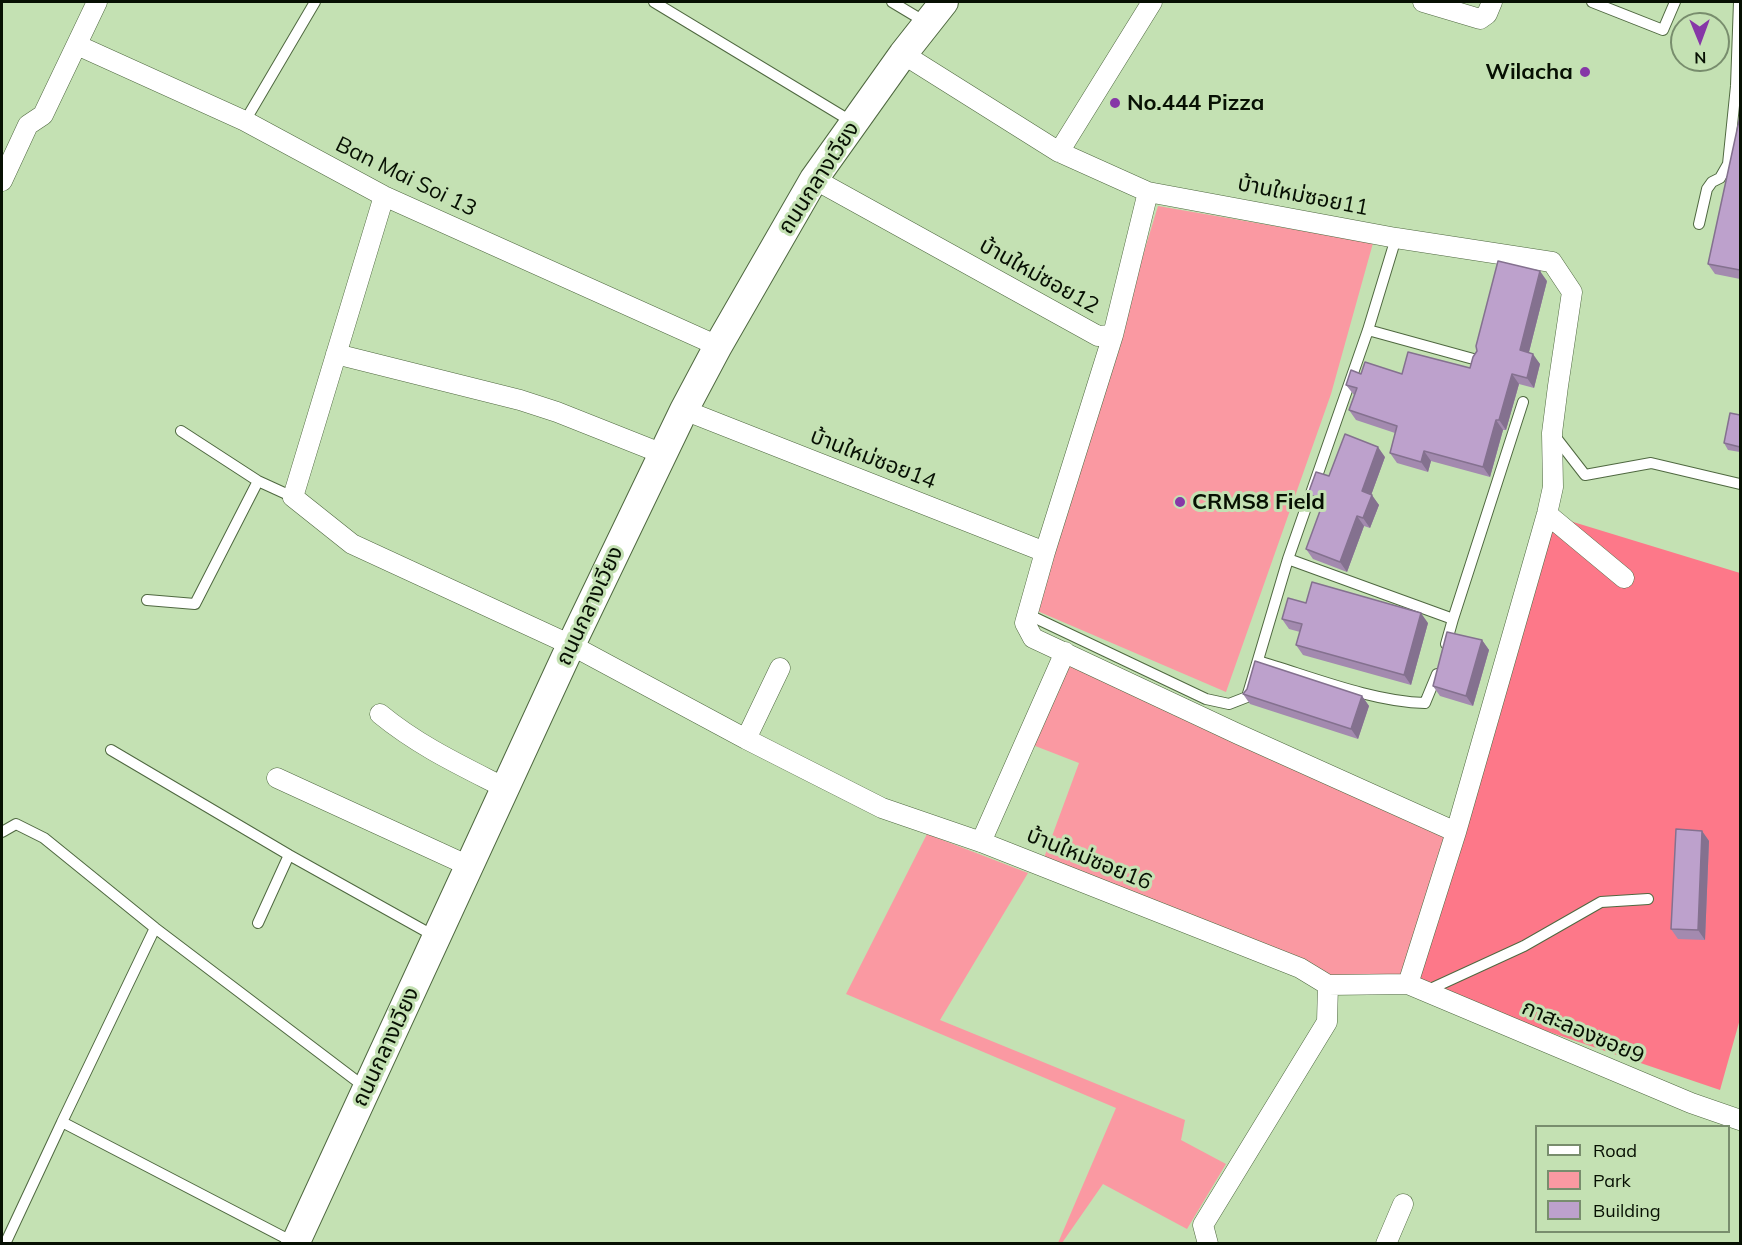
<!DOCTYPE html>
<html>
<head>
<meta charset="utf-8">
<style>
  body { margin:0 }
  #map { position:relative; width:1742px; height:1245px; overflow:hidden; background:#c4e1b3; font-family:Mulish,sans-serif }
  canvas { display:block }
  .frame { position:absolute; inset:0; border:3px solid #071003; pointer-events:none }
  .legend { position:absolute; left:1535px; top:1125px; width:195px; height:108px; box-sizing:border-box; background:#c4e1b3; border:2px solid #788d6d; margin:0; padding:8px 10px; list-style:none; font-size:18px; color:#071003 }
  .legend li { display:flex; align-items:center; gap:12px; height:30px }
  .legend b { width:30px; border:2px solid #788d6d }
  .north { position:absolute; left:1670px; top:12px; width:60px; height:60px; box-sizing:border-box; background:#c4e1b3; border:2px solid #788d6d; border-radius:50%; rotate:179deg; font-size:16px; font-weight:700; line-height:24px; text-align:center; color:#071003 }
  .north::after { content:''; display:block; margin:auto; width:21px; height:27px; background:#8637a7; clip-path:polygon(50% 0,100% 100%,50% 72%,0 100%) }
</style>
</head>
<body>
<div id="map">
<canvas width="1742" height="1245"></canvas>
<div class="frame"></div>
<ul class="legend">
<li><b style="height:8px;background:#fff"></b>Road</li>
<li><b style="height:16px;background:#fa99a2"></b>Park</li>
<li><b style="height:16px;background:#bda1cc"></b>Building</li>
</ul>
<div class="north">N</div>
</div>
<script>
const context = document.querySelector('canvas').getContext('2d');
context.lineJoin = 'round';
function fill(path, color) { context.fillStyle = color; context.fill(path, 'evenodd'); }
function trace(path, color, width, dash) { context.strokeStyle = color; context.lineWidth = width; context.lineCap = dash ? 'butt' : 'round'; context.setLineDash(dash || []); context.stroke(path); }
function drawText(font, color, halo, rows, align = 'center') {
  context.font = font + ' Mulish,"Noto Sans Thai",sans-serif'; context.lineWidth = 6; context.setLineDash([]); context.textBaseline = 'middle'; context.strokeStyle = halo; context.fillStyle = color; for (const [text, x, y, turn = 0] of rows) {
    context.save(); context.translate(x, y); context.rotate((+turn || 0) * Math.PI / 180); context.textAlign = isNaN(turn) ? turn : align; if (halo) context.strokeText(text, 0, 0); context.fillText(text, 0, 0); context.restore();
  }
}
const green = new Path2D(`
  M 1158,206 L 1373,243 L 1331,394 L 1226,692 L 1035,610 Z
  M 1065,652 L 1456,832 L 1408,984 L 1328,985 L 1041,866 L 1079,763 L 1025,742 Z
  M 927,834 L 1028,873 L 940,1020 L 1185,1120 L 1181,1140 L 1226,1164 L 1187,1229 L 1103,1184 L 1062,1243 L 1058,1243 L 1116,1108 L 846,994 Z`);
const forest = new Path2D(`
  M 1547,514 L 1740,573 L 1740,1019 L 1720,1090 L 1408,984 Z`);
const service = new Path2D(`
  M 654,2 L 854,123
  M 892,2 L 927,23
  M 1592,2 L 1663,30 L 1675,2
  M 245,121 L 315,2
  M 1699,224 L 1707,189 L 1712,182 L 1720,178 L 1728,164 L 1736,86 L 1739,2
  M 1368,330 L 1477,360
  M 181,431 L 258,481 L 293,497
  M 1554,435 L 1585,475 L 1651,463 L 1740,484
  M 1288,559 L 1453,619 L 1446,644
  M 147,600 L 195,604 L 258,481
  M 1027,614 L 1206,699 L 1229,704 L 1247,697 L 1288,559 L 1368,330 L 1396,238
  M 1453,619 L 1523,402
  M 1258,661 C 1309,676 1373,702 1425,703 L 1437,674
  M 111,750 L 289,855 L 436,937
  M 2,832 L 16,824 L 44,838 L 155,928 L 366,1088
  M 258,923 L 289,855
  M 155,928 L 62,1122 L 295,1243
  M 1426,991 L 1524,946 L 1601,902 L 1648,899
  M 5,1244 L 62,1122`);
const minor = new Path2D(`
  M 1423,2 L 1480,19 L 1487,14 L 1492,2
  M 77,45 L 245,121 L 384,196 L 718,346
  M 903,54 L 1059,152 L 1148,192 L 1396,238 L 1552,262 L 1572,292 L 1558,386 L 1552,433 L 1553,487 L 1547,514 L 1456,832 L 1408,984
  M 1059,152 L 1152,2
  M 814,179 L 1098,336 L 1113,335 L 1148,192
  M 2,181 L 28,125 L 43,115 L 97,2
  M 384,196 L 293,497 L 352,544 L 571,645 L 746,739 L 882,808 L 981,842 L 1300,968 L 1328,985 L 1327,1022 L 1203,1225 L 1208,1244
  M 1113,335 L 1045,552 L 1025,623 L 1033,638 L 1238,734 L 1456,832
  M 336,354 L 520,400 L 557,412 L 663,454
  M 684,410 L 1045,552
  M 1547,514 L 1624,578
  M 380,714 C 419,746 460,765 505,788
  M 746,739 L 780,668
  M 277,778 L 469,866
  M 981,842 L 1065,652
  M 1328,985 L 1408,984 L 1691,1103 L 1740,1120
  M 1386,1244 L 1403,1204`);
const secondary = new Path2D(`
  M 295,1244 L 571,645 L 684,410 L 718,346 L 814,179 L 903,54 L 944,2`);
const wall = new Path2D(`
  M 1740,116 L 1740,279 L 1715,274 L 1708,264 Z
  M 1547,281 L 1529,352 L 1540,364 L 1534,388 L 1519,384 L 1506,430 L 1503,430 L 1490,477 L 1431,461 L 1428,472 L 1397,463 L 1390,453 L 1395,433 L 1356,420 L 1349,410 L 1354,395 L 1346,385 L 1361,374 L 1402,374 L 1470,368 Z
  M 1740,415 L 1740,452 L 1728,450 L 1724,443 Z
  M 1385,457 L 1371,495 L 1379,505 L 1370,528 L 1364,526 L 1347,572 L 1313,559 L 1306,549 L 1322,506 L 1315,504 L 1308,494 L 1329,476 Z
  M 1282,619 L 1428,623 L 1411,685 L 1303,655 L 1296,645 L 1300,632 L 1289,629 Z
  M 1482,640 L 1489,650 L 1473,706 L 1440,696 L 1433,686 Z
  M 1243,694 L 1362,696 L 1369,706 L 1358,739 L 1250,704 Z
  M 1702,831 L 1709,841 L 1705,940 L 1678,939 L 1671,929 Z`);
const shadedWall = new Path2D(`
  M 1540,271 L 1547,281 L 1527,360 L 1520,350 Z
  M 1533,354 L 1540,364 L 1534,388 L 1527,378 Z
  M 1512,374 L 1519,384 L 1506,430 L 1499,420 Z
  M 1496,420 L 1503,430 L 1490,477 L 1483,467 Z
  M 1378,447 L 1385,457 L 1369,501 L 1362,491 Z
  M 1424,451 L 1431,461 L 1428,472 L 1421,462 Z
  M 1372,495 L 1379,505 L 1370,528 L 1363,518 Z
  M 1357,516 L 1364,526 L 1347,572 L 1340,562 Z
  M 1421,613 L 1428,623 L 1411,685 L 1404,675 Z
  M 1482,640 L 1489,650 L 1473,706 L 1466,696 Z
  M 1362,696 L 1369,706 L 1358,739 L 1351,729 Z
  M 1702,831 L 1709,841 L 1705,940 L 1698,930 Z`);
const building = new Path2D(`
  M 1740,116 L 1740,270 L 1708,264 Z
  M 1498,261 L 1540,271 L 1520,350 L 1533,354 L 1527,378 L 1512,374 L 1499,420 L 1496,420 L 1483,467 L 1424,451 L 1421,462 L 1390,453 L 1397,426 L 1349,410 L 1357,388 L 1346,385 L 1351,370 L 1361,374 L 1365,362 L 1402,374 L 1408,352 L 1470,368 L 1473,357 L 1477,351 L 1476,346 Z
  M 1730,413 L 1740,415 L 1740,447 L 1724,443 Z
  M 1345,434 L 1378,447 L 1362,491 L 1372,495 L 1363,518 L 1357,516 L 1340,562 L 1306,549 L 1324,500 L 1308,494 L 1316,472 L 1329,476 Z
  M 1312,582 L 1421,613 L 1404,675 L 1296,645 L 1302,624 L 1282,619 L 1288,598 L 1306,603 Z
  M 1447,632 L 1482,640 L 1466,696 L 1433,686 Z
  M 1255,661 L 1362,696 L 1351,729 L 1243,694 L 1247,689 Z
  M 1676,829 L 1702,831 L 1698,930 L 1671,929 Z`);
const markers = [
  [1585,72,6,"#8637a7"],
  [1115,103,6,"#8637a7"],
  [1180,502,6,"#8637a7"]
];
const poiNames = [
  ["Wilacha",1573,72,"right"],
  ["No.444 Pizza",1127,103],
  ["CRMS8 Field",1192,502]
];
const streetNames = [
  ["Ban Mai Soi 13",406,177,26],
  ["ถนนกลางเวียง",819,178,-57],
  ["บ้านใหม่ซอย11",1303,196,11],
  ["บ้านใหม่ซอย12",1039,276,29],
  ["บ้านใหม่ซอย14",873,459,21],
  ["ถนนกลางเวียง",590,606,-65],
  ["บ้านใหม่ซอย16",1089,859,22],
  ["กาสะลองซอย9",1583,1032,23],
  ["ถนนกลางเวียง",386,1047,-65]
];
fill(green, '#fa99a2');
fill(forest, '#fd7889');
trace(service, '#4f6840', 12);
trace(minor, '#4f6840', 21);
trace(secondary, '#4f6840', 30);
trace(service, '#fff', 10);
trace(minor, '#fff', 20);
trace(secondary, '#fff', 28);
fill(wall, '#a38aaf');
fill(shadedWall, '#84718f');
fill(building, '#bda1cc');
trace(building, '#84718f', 1.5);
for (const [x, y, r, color] of markers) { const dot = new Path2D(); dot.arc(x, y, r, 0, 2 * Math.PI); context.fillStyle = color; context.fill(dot); trace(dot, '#c4e1b3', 2); }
drawText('bold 22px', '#071003', '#c4e1b3', poiNames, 'left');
drawText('22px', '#071003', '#c4e1b3', streetNames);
</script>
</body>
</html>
